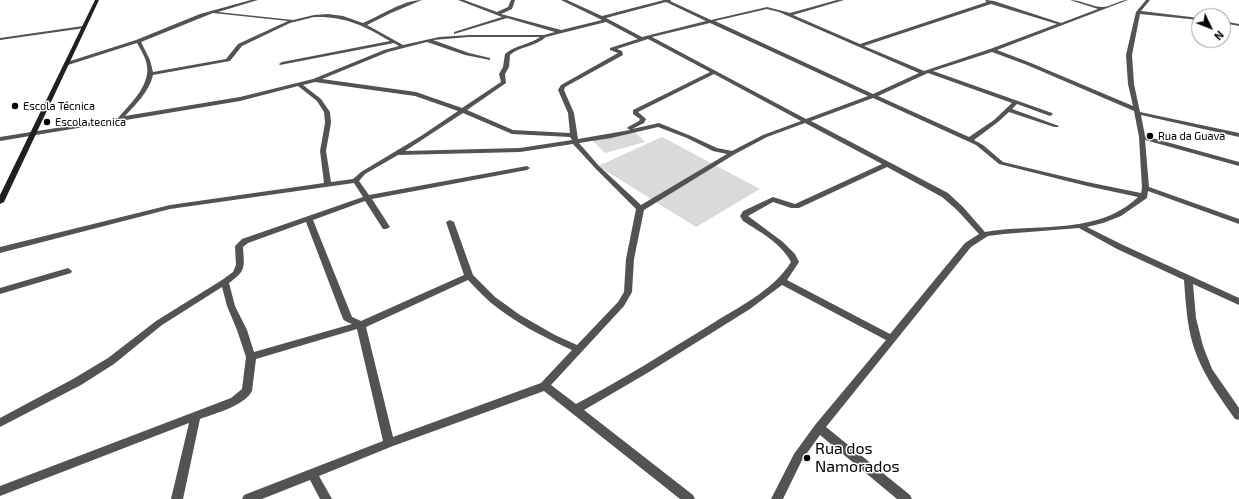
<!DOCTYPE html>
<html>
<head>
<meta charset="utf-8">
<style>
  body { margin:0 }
  #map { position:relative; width:1239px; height:499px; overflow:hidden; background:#fff; font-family:"Exo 2",sans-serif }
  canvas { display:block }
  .north { position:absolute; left:1191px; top:8px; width:40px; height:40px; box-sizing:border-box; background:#fff; border:1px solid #999; border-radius:50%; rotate:133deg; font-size:11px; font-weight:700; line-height:16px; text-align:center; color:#000 }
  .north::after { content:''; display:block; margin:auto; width:14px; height:18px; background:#000; clip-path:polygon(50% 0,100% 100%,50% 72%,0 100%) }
</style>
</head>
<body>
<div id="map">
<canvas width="1239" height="499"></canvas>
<div class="north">N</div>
</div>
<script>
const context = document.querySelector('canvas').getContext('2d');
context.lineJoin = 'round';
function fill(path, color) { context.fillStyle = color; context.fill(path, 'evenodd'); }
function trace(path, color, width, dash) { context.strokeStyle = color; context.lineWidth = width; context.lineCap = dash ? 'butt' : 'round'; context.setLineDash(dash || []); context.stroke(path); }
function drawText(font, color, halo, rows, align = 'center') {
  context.font = font + ' "Exo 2",sans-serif'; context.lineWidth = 3; context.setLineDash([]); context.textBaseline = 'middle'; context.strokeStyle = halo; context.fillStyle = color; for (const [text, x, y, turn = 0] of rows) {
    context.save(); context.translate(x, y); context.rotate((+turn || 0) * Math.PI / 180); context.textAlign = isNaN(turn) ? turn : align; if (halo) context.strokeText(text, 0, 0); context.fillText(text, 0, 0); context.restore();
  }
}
const green = new Path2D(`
  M 633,130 L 645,142 L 605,153 L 593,141 Z
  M 662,137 L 760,189 L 696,227 L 598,166 Z`);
const minor = new Path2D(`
  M 251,0 L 258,0 L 218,12 L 293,20 L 314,15 L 328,14 L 343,16 L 363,23 C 380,16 403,0 422,0 L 391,13 L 367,25 L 403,45 L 439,37 L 469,35 L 544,35 L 555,32 L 507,18 L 454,34 L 454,32 L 502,17 L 458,0 L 464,0 L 497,12 L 508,7 L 511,0 L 515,0 L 512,9 L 501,14 L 561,30 L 602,20 L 561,0 L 567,0 L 602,16 L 664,0 L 671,0 L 670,1 L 711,20 L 767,7 L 790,13 L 837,0 L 844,0 L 793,15 L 860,44 L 987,2 L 985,1 L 986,0 L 994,1 L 1061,23 L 1098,9 L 1070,0 C 1081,0 1090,6 1101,7 C 1109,8 1119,0 1128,0 L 997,50 L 1031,63 L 1133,106 L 1128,84 L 1126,55 L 1136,12 L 1146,0 L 1150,0 L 1141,11 L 1199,18 L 1199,20 L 1140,14 L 1132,55 L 1134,84 L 1140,112 L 1239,133 L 1239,137 L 1141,115 L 1145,136 L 1239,162 L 1239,166 L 1145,140 L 1149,187 L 1239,219 L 1239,224 L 1148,191 L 1147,198 L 1121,216 L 1103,223 L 1087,227 L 1123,245 L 1239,298 L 1239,305 L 1193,284 L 1196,318 L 1203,346 L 1212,369 L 1239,408 L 1239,420 L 1235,419 C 1221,399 1206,379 1197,356 C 1187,332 1186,305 1184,280 L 1117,249 L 1079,228 L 1004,234 L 988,236 L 971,247 L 826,427 L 910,495 L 912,499 L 897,499 L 820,435 L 802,460 L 783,499 L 771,499 L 794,454 L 815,425 L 886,340 L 782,285 L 750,309 L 649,372 L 584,410 L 693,495 L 695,499 L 680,499 L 544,391 L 393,446 L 319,476 L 332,499 L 320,499 L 310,480 L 262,499 L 242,499 L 244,495 L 383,441 L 357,329 L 256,359 L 252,391 C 244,406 216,413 200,419 L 183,499 L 171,499 L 189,423 L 0,496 L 0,486 L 231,398 L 242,389 L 246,357 L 237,330 L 227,306 L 222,287 L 162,325 L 114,364 L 81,385 L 0,427 L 0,418 L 73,379 L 108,358 L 156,321 L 222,280 L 233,272 L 236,265 L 235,246 L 242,239 L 363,197 L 354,183 L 170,209 L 0,253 L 0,247 L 170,205 L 324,183 L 320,151 L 325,123 L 324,112 L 317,101 L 298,86 L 240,101 L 0,141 L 0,137 L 118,118 C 130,104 150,86 147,66 C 146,58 141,50 137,43 L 68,65 L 64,65 L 64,63 L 136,40 L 200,14 ZM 666,2 L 706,21 L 642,37 L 606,18 ZM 991,4 L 1057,24 L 990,49 L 924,71 L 864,46 ZM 767,9 L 779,12 L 919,73 L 873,94 L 715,21 ZM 213,13 L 288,21 L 238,44 L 226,59 L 153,72 L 150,60 L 141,42 ZM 314,17 C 345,16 365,26 390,41 L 282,62 L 279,64 L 280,65 L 394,43 L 399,46 L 384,50 L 313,79 L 240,97 L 125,116 C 136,104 149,92 153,75 L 230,61 L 242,46 L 290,23 ZM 606,22 L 638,39 L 610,48 L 610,50 L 618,53 L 561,85 L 558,90 L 568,113 L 570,133 L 513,130 L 467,110 L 506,83 L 505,74 L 509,67 L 510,55 C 520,46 535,47 546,37 ZM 710,23 L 868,96 L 806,119 L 652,37 ZM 469,37 L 540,37 C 529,45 515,45 505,54 L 503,67 L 499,74 L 501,82 L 462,108 L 416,92 L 322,79 L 388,52 L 427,42 L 465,55 L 490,60 L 490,58 L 469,53 L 433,40 ZM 648,39 L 710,72 L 633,110 L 633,114 L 640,119 L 639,121 L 628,127 L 627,128 L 630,130 L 578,139 L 574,113 L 564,90 L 565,87 L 623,55 L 622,51 L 617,49 ZM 992,52 L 1027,65 L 1134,111 L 1139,137 L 1142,188 L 1141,193 L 1087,182 L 1003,162 L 983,145 L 974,140 L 998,122 L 1009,112 L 1054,127 L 1058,127 L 1059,126 L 1012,109 L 1017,104 L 1050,116 L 1053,114 L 1052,113 L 933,71 ZM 928,73 L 1012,103 L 994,120 L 969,137 L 878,96 ZM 714,74 L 801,121 L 763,135 L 732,151 L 717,148 L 691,136 L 659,123 L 632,129 L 644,123 L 646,119 L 638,112 ZM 315,82 L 415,96 L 458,111 L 421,136 L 361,172 L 353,179 L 331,182 L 326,151 L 331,123 L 330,112 L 321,99 L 303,85 ZM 873,98 L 976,145 L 999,164 L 1087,186 L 1138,197 C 1097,236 1036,223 985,232 L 963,207 L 948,193 L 811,121 ZM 463,113 L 512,134 L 570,137 L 572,140 L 520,148 L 405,151 ZM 805,123 L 882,164 L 795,204 L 773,197 L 743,211 L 740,216 L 743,221 C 760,232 781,243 791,262 C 772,292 738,307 710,325 C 666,352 622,380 576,404 L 551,385 L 624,306 L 632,292 L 634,259 L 644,210 L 735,154 L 767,137 ZM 658,127 L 687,138 L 713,151 L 727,154 L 641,205 L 599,166 L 579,143 L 611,138 ZM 573,144 L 595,168 L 636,209 L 626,259 L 624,292 L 618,302 L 577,345 L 555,335 L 520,315 L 495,297 L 473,275 L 454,222 L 450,220 L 446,222 L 464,275 L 361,321 L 352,317 L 313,220 L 365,201 L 383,229 L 386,229 L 390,227 L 372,199 L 527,170 L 530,168 L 527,166 L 369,195 L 359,181 L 365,174 L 398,155 L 520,152 ZM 887,167 L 942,197 L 957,210 L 979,234 L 965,243 L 890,334 L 787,280 L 799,262 L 795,254 L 783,242 L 748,216 L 773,202 L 791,208 L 799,208 ZM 306,222 L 343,319 L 345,321 L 352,324 L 254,352 L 247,330 L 235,306 L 229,283 C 247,270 244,267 243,247 L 248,243 ZM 468,280 C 475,287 482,295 490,302 C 514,322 543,337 572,350 L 541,383 L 393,437 L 366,327 Z
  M 1223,21 L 1239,24 L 1239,26 L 1223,23 Z
  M 83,26 L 85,26 L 85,28 L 0,40 L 0,38 Z
  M 68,268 L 72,271 L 71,273 L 0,294 L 0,288 Z`);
const secondary = new Path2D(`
  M 95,0 L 99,0 L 4,202 L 0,204 L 0,195 Z`);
const markers = [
  [15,106,4,"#000"],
  [47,122,4,"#000"],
  [1150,136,4,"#000"],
  [807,458,4,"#000"]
];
const farPoinames = [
  ["Escola Técnica",23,106],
  ["Escola tecnica",55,122],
  ["Rua da Guava",1158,136]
];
const nearPoinames = [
  ["Rua dos",815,449],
  ["Namorados",815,467]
];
fill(green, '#dadada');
fill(minor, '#535353');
fill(secondary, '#202020');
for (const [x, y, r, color] of markers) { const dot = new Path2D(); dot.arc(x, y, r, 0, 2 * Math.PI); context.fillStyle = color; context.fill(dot); trace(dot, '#fff', 1.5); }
drawText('11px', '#000', '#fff', farPoinames, 'left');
drawText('16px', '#000', '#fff', nearPoinames, 'left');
</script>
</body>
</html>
